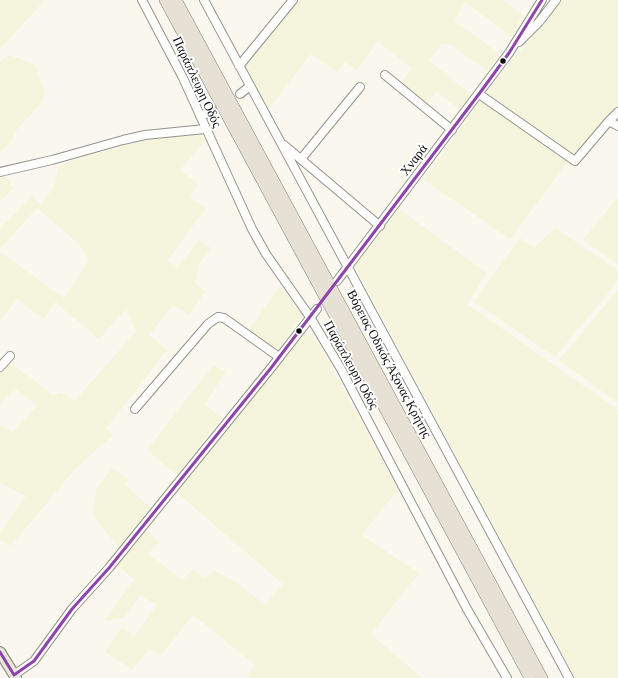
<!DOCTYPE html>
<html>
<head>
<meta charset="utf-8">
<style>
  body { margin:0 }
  canvas { display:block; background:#faf8ee }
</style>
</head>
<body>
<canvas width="618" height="678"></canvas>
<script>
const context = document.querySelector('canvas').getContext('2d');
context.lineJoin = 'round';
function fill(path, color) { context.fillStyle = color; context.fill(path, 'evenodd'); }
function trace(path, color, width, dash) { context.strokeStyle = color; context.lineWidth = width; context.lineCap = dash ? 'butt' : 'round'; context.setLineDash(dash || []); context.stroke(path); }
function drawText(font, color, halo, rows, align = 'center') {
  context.font = font + ' "Crimson Pro",serif'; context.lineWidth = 4; context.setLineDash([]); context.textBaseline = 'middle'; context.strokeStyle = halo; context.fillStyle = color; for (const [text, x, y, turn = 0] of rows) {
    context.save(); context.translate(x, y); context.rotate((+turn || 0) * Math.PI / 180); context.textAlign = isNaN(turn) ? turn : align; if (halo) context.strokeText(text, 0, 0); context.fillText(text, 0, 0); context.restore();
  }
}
const farmland = new Path2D(`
  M 0,0 L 45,0 L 0,49 Z
  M 297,0 L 503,0 L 523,15 L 511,36 L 465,2 L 454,21 L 500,54 L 487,71 L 450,44 L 442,44 L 429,60 L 471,95 L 460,110 L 436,91 L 427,104 L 400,83 L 412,69 L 378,41 L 357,70 L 345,62 L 337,72 L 311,54 L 268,110 L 245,65 Z
  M 561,0 L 618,0 L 618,122 L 608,116 L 574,154 L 510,239 L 424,180 L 486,93 L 512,60 L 539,30 Z
  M 8,55 L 35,64 L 45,93 L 42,102 L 15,132 L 11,141 L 0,153 L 0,62 Z
  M 201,133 L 205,141 L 180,170 L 198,184 L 190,197 L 206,208 L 167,261 L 177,269 L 199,240 L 211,248 L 199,264 L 195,283 L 205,292 L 189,315 L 173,305 L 149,335 L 167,350 L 106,429 L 113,435 L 76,468 L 11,546 L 0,539 L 0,533 L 26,496 L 0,483 L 0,425 L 13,433 L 37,406 L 15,388 L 0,404 L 0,370 L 8,361 L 53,395 L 61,392 L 75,401 L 136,331 L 126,309 L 99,339 L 55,302 L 44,319 L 17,299 L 0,321 L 0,252 L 64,298 L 89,260 L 79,244 L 37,208 L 0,249 L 0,229 L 32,196 L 41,204 L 54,187 L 59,166 L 69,161 L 135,143 L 179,135 Z
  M 6,176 L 13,188 L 0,202 L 0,177 Z
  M 618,197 L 618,264 L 583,240 Z
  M 399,209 L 487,273 L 467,304 L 618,410 L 618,678 L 575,678 L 354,265 Z
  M 555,228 L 618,270 L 618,281 L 555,357 L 474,302 L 520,238 L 534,248 Z
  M 280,286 L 302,314 L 277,352 L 248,331 Z
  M 618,290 L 618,403 L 559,360 Z
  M 305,335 L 311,335 L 318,343 L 398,489 L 362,535 L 419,573 L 371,634 L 422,678 L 247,678 L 254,664 L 193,615 L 161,655 L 150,649 L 132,669 L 105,652 L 122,627 L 134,637 L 157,605 L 140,595 L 124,618 L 105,621 L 134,579 L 117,565 L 125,554 L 119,548 L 92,514 L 97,488 L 112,468 L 129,480 L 125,485 L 150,507 L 138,524 L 159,542 L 148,554 L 169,570 L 183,580 L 193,569 L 205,578 L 214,571 L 235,581 L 265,605 L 283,584 L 175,491 L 293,346 Z
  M 213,365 L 226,372 L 205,404 L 221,418 L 177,475 L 147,450 Z`);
const minor = new Path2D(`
  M 142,0 L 183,78 L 252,229 L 266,254 L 310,317 L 341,369 L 467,609 L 507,678
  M 204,0 L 569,678
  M 519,42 L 539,22 L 556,0
  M 239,66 L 293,0
  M 385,75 L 452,130
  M 240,94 L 250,86
  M 479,94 L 575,161 L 609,121 L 618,126
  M 200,116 L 213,111
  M 609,121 L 618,112
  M 284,145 L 380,226
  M 301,159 L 360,87
  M 0,172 L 52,160 L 123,140 L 145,135 L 205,129
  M 337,281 L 509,53 L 542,0
  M 0,367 L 10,356
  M 135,409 L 208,324 L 218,317 L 224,318 L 279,357
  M 14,675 L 34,661 L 72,609 L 109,568 L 271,368 L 317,309`);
const major = new Path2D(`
  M 0,652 L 16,678`);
const highway = new Path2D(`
  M 165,0 L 530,678
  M 176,0 L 542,678`);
const bus1 = new Path2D(`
  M 0,652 L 14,675 L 34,661 L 72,609 L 109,568 L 271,368 L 479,94 L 509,53 L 542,0`);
const markers = [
  [503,61,3.5,"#0b0b0b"],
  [299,331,3.5,"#0b0b0b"]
];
const streetNames = [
  ["Παράπλευρη Οδός",197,82,65],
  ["Χναρά",414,160,-53],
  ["Βόρειος Οδικός Άξονας Κρήτης",389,364,62],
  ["Παράπλευρη Οδός",351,365,61]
];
fill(farmland, '#f4f5dc');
trace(minor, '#93928d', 10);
trace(major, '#807f7a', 12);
trace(highway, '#807f7a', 12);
trace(minor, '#fefefc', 8);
trace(major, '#eae8d9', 10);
trace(highway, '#e7e0d4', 11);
trace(bus1, '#8e44ad', 3);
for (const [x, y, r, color] of markers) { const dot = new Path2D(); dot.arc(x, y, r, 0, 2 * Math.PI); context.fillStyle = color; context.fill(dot); trace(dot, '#fff', 1.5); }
drawText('13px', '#0b0b0b', '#fff', streetNames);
</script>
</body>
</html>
